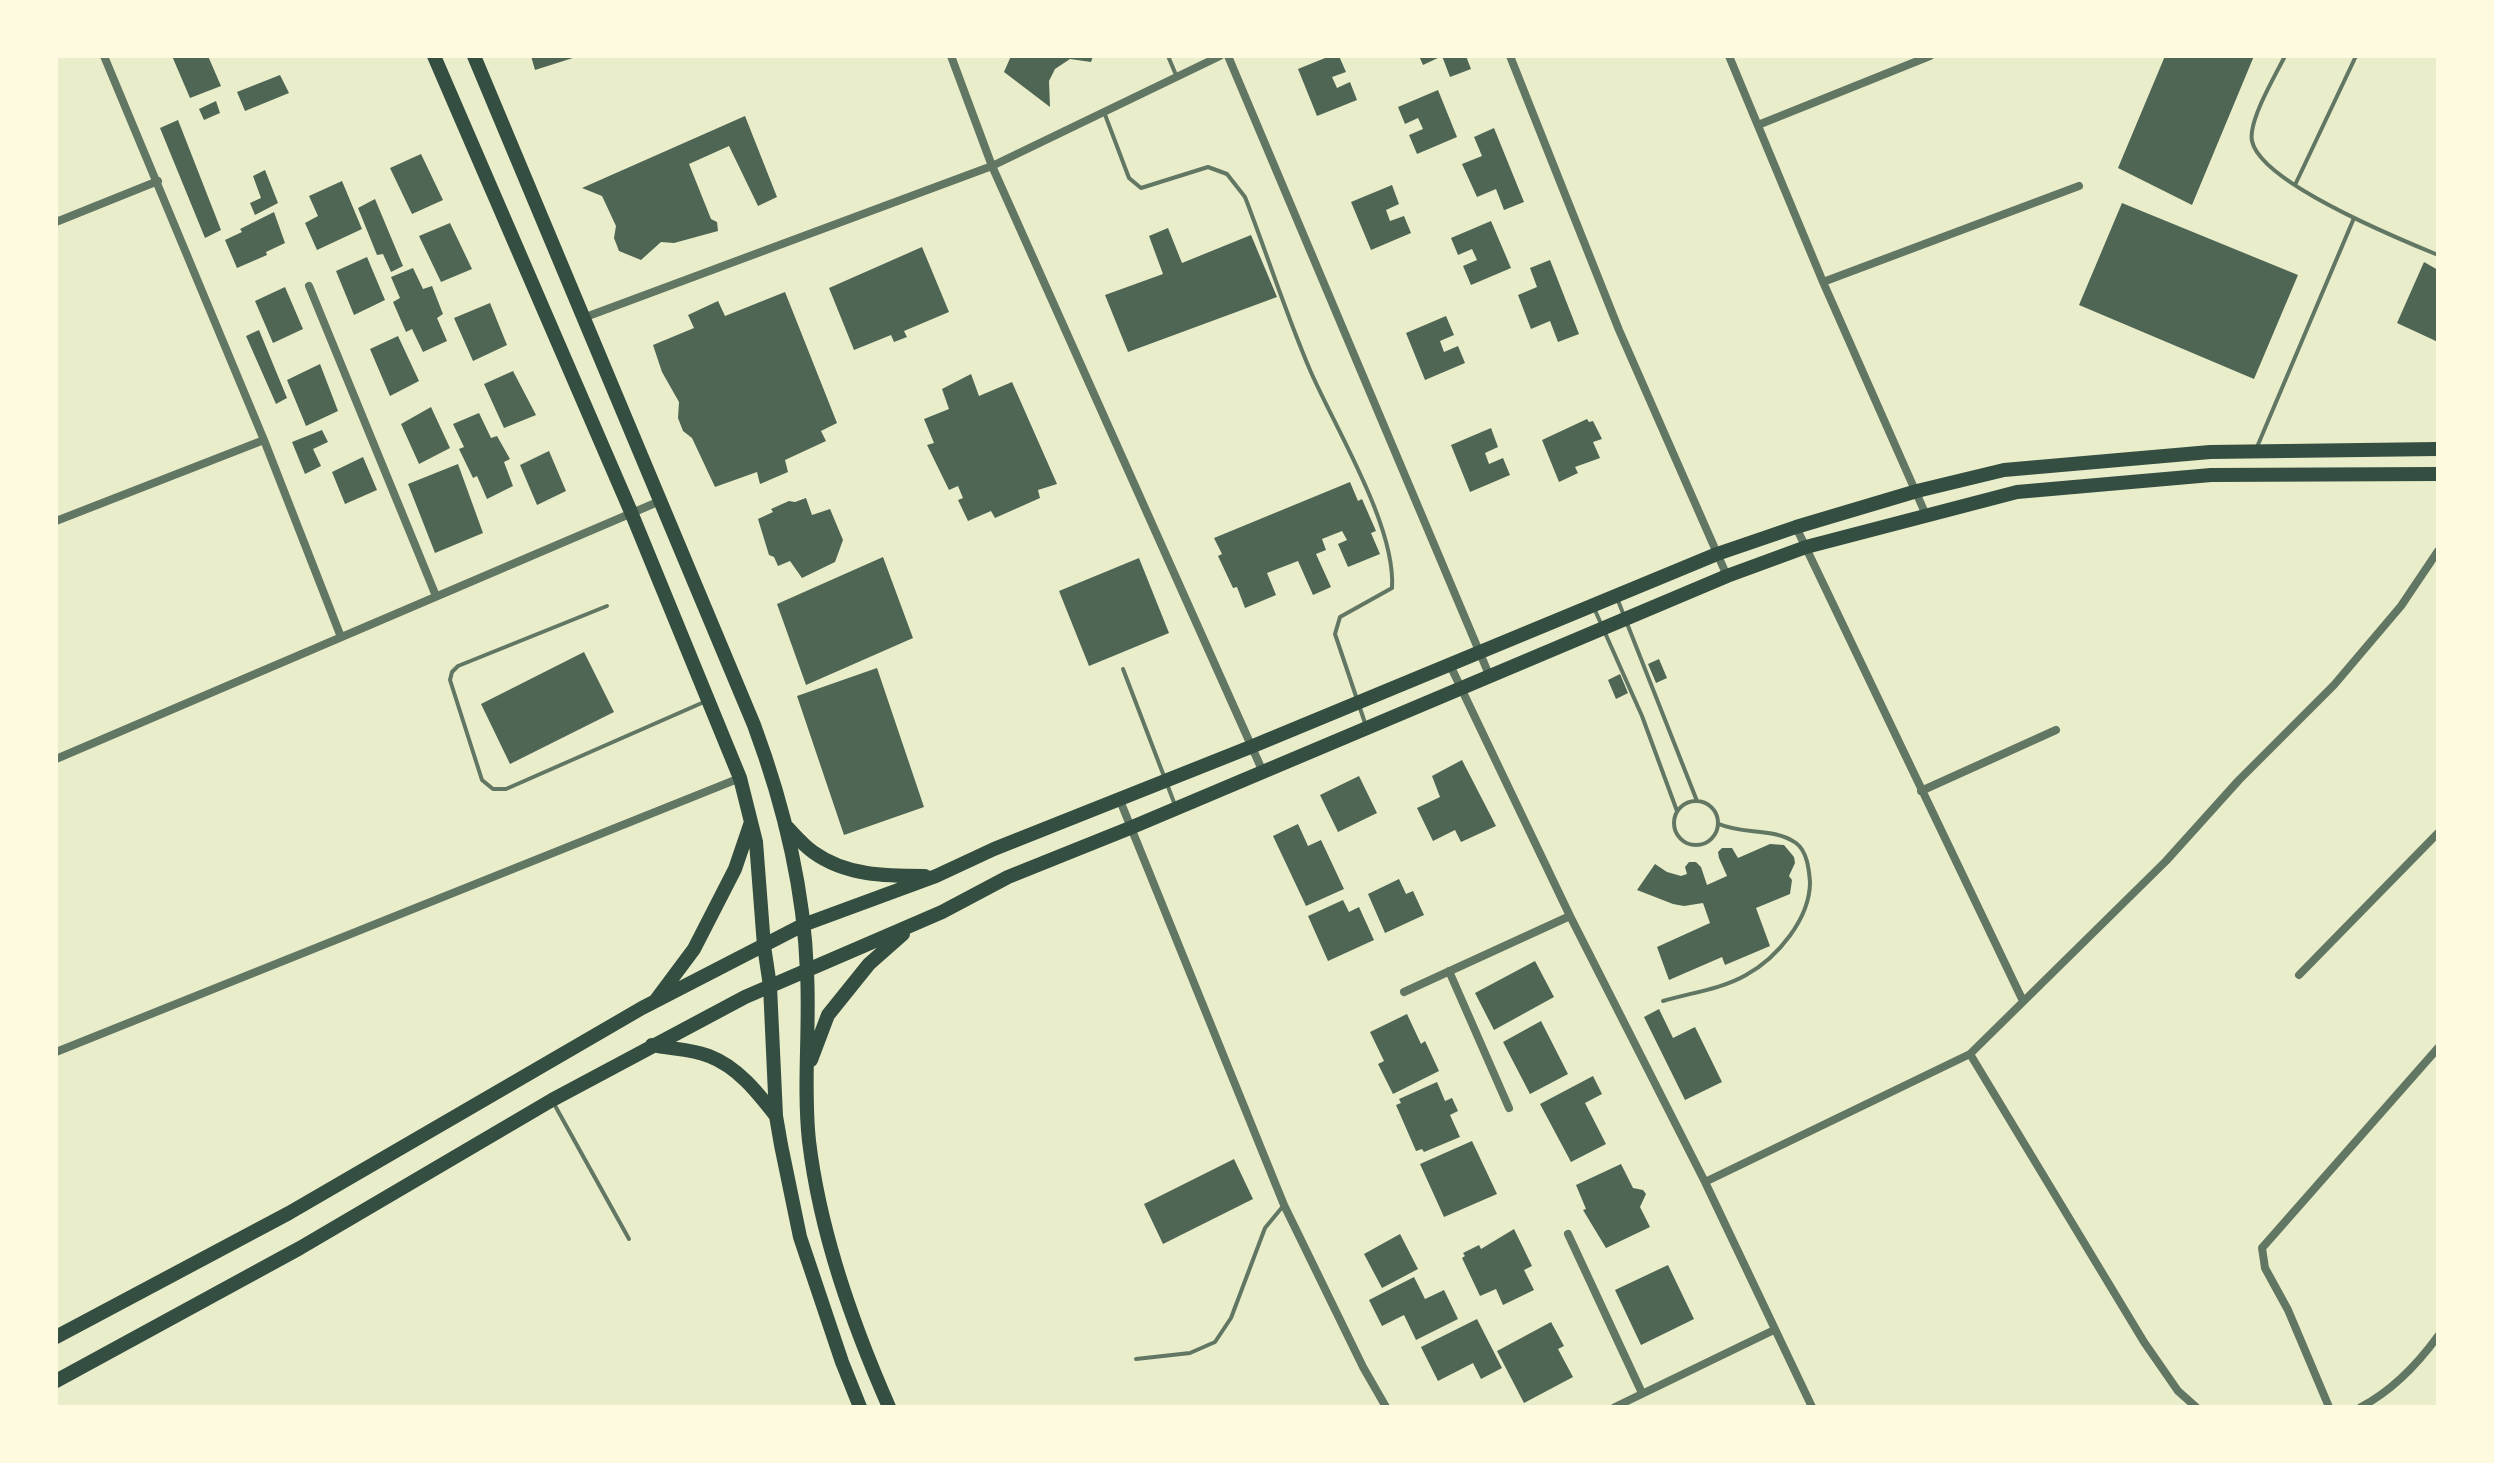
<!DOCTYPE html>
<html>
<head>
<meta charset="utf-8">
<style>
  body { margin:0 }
  #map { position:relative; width:2494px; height:1463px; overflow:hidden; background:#e9edc9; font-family:"Roboto Condensed",sans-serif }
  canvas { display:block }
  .frame { position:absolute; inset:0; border:58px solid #fefae0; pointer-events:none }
</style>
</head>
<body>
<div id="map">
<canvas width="2494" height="1463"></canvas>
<div class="frame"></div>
</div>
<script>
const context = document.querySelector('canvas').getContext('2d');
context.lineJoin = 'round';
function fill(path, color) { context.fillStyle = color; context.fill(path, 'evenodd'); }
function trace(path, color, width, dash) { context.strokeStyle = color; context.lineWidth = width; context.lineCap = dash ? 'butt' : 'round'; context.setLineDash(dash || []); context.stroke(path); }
const building = new Path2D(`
  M 172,56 L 208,56 L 221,86 L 190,98 Z
  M 531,56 L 576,56 L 576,57 L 535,70 Z
  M 1011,56 L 1093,56 L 1091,62 L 1070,59 L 1055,69 L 1049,81 L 1050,107 L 1004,72 Z
  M 1330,56 L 1339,56 L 1346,72 L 1332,77 L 1337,88 L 1350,82 L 1357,100 L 1317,116 L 1298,69 Z
  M 1419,56 L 1466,56 L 1471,69 L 1450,77 L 1442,56 L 1423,65 Z
  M 2165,56 L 2254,56 L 2192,205 L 2118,168 Z
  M 280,75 L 289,93 L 245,111 L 237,92 Z
  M 1438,90 L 1457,137 L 1417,154 L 1409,135 L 1423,129 L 1418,118 L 1405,124 L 1398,107 Z
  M 216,101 L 220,113 L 204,120 L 199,109 Z
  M 745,116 L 777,197 L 758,206 L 729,146 L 689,164 L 711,219 L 717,222 L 718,231 L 674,243 L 661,242 L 641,260 L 619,251 L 614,238 L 616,226 L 602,196 L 582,188 Z
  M 178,120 L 221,230 L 205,238 L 160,128 Z
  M 1494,128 L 1524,202 L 1504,210 L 1496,189 L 1477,197 L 1462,164 L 1482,156 L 1474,137 Z
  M 421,154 L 443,200 L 412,214 L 390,168 Z
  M 265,170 L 278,203 L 255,215 L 250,203 L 261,198 L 253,176 Z
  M 342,181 L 362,229 L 317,250 L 305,223 L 318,216 L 309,196 Z
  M 1392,185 L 1399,204 L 1386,210 L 1390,221 L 1404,216 L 1411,233 L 1371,250 L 1351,202 Z
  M 375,199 L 403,266 L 391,272 L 383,254 L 377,255 L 358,208 Z
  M 2122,203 L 2298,275 L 2254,379 L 2079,305 Z
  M 274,212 L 285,243 L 266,252 L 267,255 L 237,268 L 225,240 L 242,232 L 240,229 Z
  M 1491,221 L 1511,268 L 1471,285 L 1463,266 L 1477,260 L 1472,249 L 1458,255 L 1451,238 Z
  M 450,223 L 472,269 L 441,282 L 419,236 Z
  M 1168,228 L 1182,263 L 1251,235 L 1277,297 L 1128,352 L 1105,295 L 1163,274 L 1149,236 Z
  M 922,247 L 949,312 L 904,331 L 907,337 L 894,342 L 891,335 L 854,350 L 829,288 Z
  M 367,257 L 385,300 L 354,315 L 336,271 Z
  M 1550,260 L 1579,334 L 1558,342 L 1550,321 L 1531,329 L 1518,295 L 1537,287 L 1530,268 Z
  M 2424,262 L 2438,270 L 2438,342 L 2397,323 Z
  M 413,268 L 423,289 L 432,286 L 443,314 L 437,318 L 447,341 L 423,352 L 412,329 L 406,332 L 393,302 L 400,298 L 391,277 Z
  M 285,287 L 303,329 L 273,343 L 255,301 Z
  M 785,292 L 837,423 L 821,431 L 826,441 L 785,460 L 788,472 L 760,484 L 757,472 L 715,487 L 692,438 L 683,431 L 678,418 L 679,402 L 662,372 L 653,345 L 694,328 L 688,315 L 718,301 L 725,316 Z
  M 490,303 L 507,345 L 473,361 L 454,318 Z
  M 1446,316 L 1454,335 L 1440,341 L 1444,352 L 1458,346 L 1465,363 L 1425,380 L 1406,333 Z
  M 259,330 L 287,398 L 276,404 L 246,336 Z
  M 398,336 L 419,381 L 390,396 L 370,349 Z
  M 320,364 L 338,411 L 306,426 L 287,380 Z
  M 513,371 L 536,415 L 504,428 L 484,384 Z
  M 971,374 L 979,396 L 1012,382 L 1057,484 L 1038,490 L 1040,498 L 995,518 L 991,511 L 968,521 L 958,500 L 963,498 L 958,486 L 949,490 L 927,445 L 934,443 L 924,419 L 949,409 L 942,389 Z
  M 431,407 L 450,448 L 419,464 L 401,424 Z
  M 479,413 L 491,438 L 497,436 L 510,459 L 504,462 L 513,486 L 487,499 L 477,476 L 473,478 L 459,449 L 464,447 L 453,424 Z
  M 1587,419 L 1589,422 L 1593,421 L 1602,439 L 1593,442 L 1600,458 L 1575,467 L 1578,473 L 1559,482 L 1542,440 Z
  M 1491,428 L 1498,447 L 1485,453 L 1489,464 L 1503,458 L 1510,475 L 1470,492 L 1451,445 Z
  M 322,430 L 328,442 L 313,449 L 321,466 L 305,474 L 292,442 Z
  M 549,451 L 566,491 L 537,505 L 520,465 Z
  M 363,457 L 377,490 L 345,504 L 332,472 Z
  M 458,464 L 483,533 L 435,553 L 408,484 Z
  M 1350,482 L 1358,501 L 1362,499 L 1376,531 L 1371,533 L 1380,554 L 1348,567 L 1338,544 L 1347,540 L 1342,531 L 1322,539 L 1326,550 L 1316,554 L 1331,587 L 1313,595 L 1298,561 L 1267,573 L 1276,595 L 1245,608 L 1237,587 L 1233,588 L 1218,556 L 1222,554 L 1214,538 Z
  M 806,498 L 812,515 L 830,509 L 843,540 L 835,562 L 802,578 L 790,561 L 778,566 L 774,557 L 769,555 L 758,519 L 773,512 L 771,509 L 789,501 L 795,502 Z
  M 883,557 L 913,638 L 806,685 L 777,604 Z
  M 1139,558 L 1169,633 L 1089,666 L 1059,591 Z
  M 584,652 L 614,712 L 510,764 L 481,704 Z
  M 1659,659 L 1667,678 L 1656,683 L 1648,664 Z
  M 877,668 L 924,807 L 844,835 L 797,696 Z
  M 1620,674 L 1628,693 L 1616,699 L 1608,680 Z
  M 1462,760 L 1496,826 L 1461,842 L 1455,830 L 1433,841 L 1417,808 L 1440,797 L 1432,776 Z
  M 1359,776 L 1377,813 L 1338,832 L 1320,795 Z
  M 1298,824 L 1308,846 L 1321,840 L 1344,889 L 1306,906 L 1273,836 Z
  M 1770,844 L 1784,845 L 1794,857 L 1795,863 L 1789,876 L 1792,880 L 1790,894 L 1756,908 L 1770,946 L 1725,965 L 1722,957 L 1669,980 L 1657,947 L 1710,923 L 1703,903 L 1684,906 L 1673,904 L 1637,890 L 1655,864 L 1667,872 L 1681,876 L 1687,874 L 1685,867 L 1689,862 L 1696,862 L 1701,867 L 1707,885 L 1727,876 L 1719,858 L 1718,852 L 1722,848 L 1732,848 L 1738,858 Z
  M 1399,879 L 1406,894 L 1413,891 L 1424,915 L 1385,933 L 1368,894 Z
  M 1343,900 L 1349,912 L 1359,907 L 1374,940 L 1328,961 L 1308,916 Z
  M 1535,961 L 1554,997 L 1494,1030 L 1475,993 Z
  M 1659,1009 L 1673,1038 L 1695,1027 L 1722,1082 L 1685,1100 L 1644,1017 Z
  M 1407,1014 L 1421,1044 L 1425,1041 L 1439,1071 L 1393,1094 L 1378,1064 L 1384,1061 L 1370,1032 Z
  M 1541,1021 L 1568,1074 L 1530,1094 L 1503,1042 Z
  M 1593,1076 L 1602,1094 L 1585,1103 L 1606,1144 L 1571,1162 L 1540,1104 Z
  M 1437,1082 L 1445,1101 L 1452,1098 L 1458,1111 L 1450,1115 L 1460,1137 L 1424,1152 L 1422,1149 L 1416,1151 L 1396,1105 L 1401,1103 L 1399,1099 Z
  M 1472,1141 L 1497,1194 L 1444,1217 L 1420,1164 Z
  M 1234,1159 L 1253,1199 L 1163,1244 L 1144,1204 Z
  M 1621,1164 L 1633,1188 L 1643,1190 L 1646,1194 L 1640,1207 L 1650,1227 L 1606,1248 L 1583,1210 L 1586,1209 L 1576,1185 Z
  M 1514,1229 L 1532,1266 L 1524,1270 L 1534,1290 L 1503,1305 L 1496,1289 L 1480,1296 L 1462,1258 L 1465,1256 L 1463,1253 L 1479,1245 L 1481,1249 Z
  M 1400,1234 L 1418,1269 L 1382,1288 L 1364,1254 Z
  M 1668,1265 L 1694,1319 L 1641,1345 L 1615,1290 Z
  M 1414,1277 L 1425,1299 L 1444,1290 L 1458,1319 L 1416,1340 L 1404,1315 L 1382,1326 L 1369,1300 Z
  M 1477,1319 L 1502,1368 L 1481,1379 L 1473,1363 L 1438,1381 L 1421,1347 Z
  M 1551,1322 L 1564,1346 L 1558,1349 L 1573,1377 L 1524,1403 L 1497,1351 Z`);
const service = new Path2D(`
  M 1168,56 L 1176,75
  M 2285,56 C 2275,76 2248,121 2252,141 C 2261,183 2399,239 2438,255
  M 1104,112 L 1129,178 L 1141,188 L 1208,167 L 1227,174 L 1245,197 C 1267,254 1286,314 1310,370 C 1335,428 1396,526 1392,588 L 1340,617 L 1335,634 L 1365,723
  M 2295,185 L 2356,56
  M 2257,447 L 2354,218
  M 1617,598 L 1697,801
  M 607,606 L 458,666 L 452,672 L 450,680 L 482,780 L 493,789 L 506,789 L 704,702
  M 1594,608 L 1642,716 L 1677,811
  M 1123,669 L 1175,805
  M1674 823a22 22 0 1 1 44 0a22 22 0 1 1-44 0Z
  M 1663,1001 C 1690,993 1722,989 1746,975 C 1777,958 1810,919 1810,882 C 1809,869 1807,851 1796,843 C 1773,827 1743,835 1719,824
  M 553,1102 L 629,1239
  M 1136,1359 L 1190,1353 L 1215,1342 L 1231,1318 L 1265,1228 L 1284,1205`);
const minor = new Path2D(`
  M 104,56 L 264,440 L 341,637
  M 951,56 L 992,166 L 1263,772
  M 1228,56 L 1490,677
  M 1510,56 L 1619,330 L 1727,576
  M 1729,56 L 1823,282 L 1926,515
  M 1758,125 L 1930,56
  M 56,222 L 158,181
  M 1823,282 L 2079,186
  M 309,286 L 436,596
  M 583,318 L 992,166 L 1220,56
  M 56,521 L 264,440
  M 1796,527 L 2023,1001
  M 1450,665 L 1570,916 L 1705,1182 L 1812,1407
  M 56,759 L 660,501
  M 1921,791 L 2056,730
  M 1119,798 L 1284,1205 L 1363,1367 L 1386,1407
  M 1449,971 L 1509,1108
  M 2299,975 L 2438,833
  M 1404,992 L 1570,916
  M 56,1052 L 740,778
  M 1970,1054 L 2144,1342 L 2178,1391 L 2196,1407
  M 1705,1182 L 1970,1054 L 2166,861 L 2239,780 L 2334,685 L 2401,606 L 2438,551
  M 1568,1234 L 1642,1393
  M 1615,1407 L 1774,1330
  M 2329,1407 L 2288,1310 L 2265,1268 L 2262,1248 L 2438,1048
  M 2361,1407 C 2393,1390 2417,1365 2438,1336`);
const primary = new Path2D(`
  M 434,56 L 631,512 L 740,778 L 756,842 L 764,946 L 770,986 L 776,1116 L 781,1145 L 800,1237 L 842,1362 L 860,1407
  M 474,56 L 754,725 C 783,803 804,888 807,972 C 810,1028 803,1086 809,1141 C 820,1233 852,1323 889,1407
  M 785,825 C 794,834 803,845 813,852 C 846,876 886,876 925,876
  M 656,1000 L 694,949 L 735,869 L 751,822
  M 652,1045 C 670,1049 692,1049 709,1056 C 738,1067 758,1093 776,1116
  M 811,1060 L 828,1015 L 869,964 L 903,934
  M 56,1337 L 289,1213 L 642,1008 L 803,925 L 936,876 L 994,849 L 1253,746 L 1717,554 L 1796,527 L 1917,491 L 2004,470 L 2210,452 L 2438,449
  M 56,1381 L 300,1248 L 552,1100 L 745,997 L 942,912 L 1008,877 L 1130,828 L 1727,576 L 1806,547 L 2017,492 L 2211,475 L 2438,474`);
fill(building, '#4f6655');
trace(service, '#617663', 4);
trace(minor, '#617663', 8);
trace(primary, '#344e41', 14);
</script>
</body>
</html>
